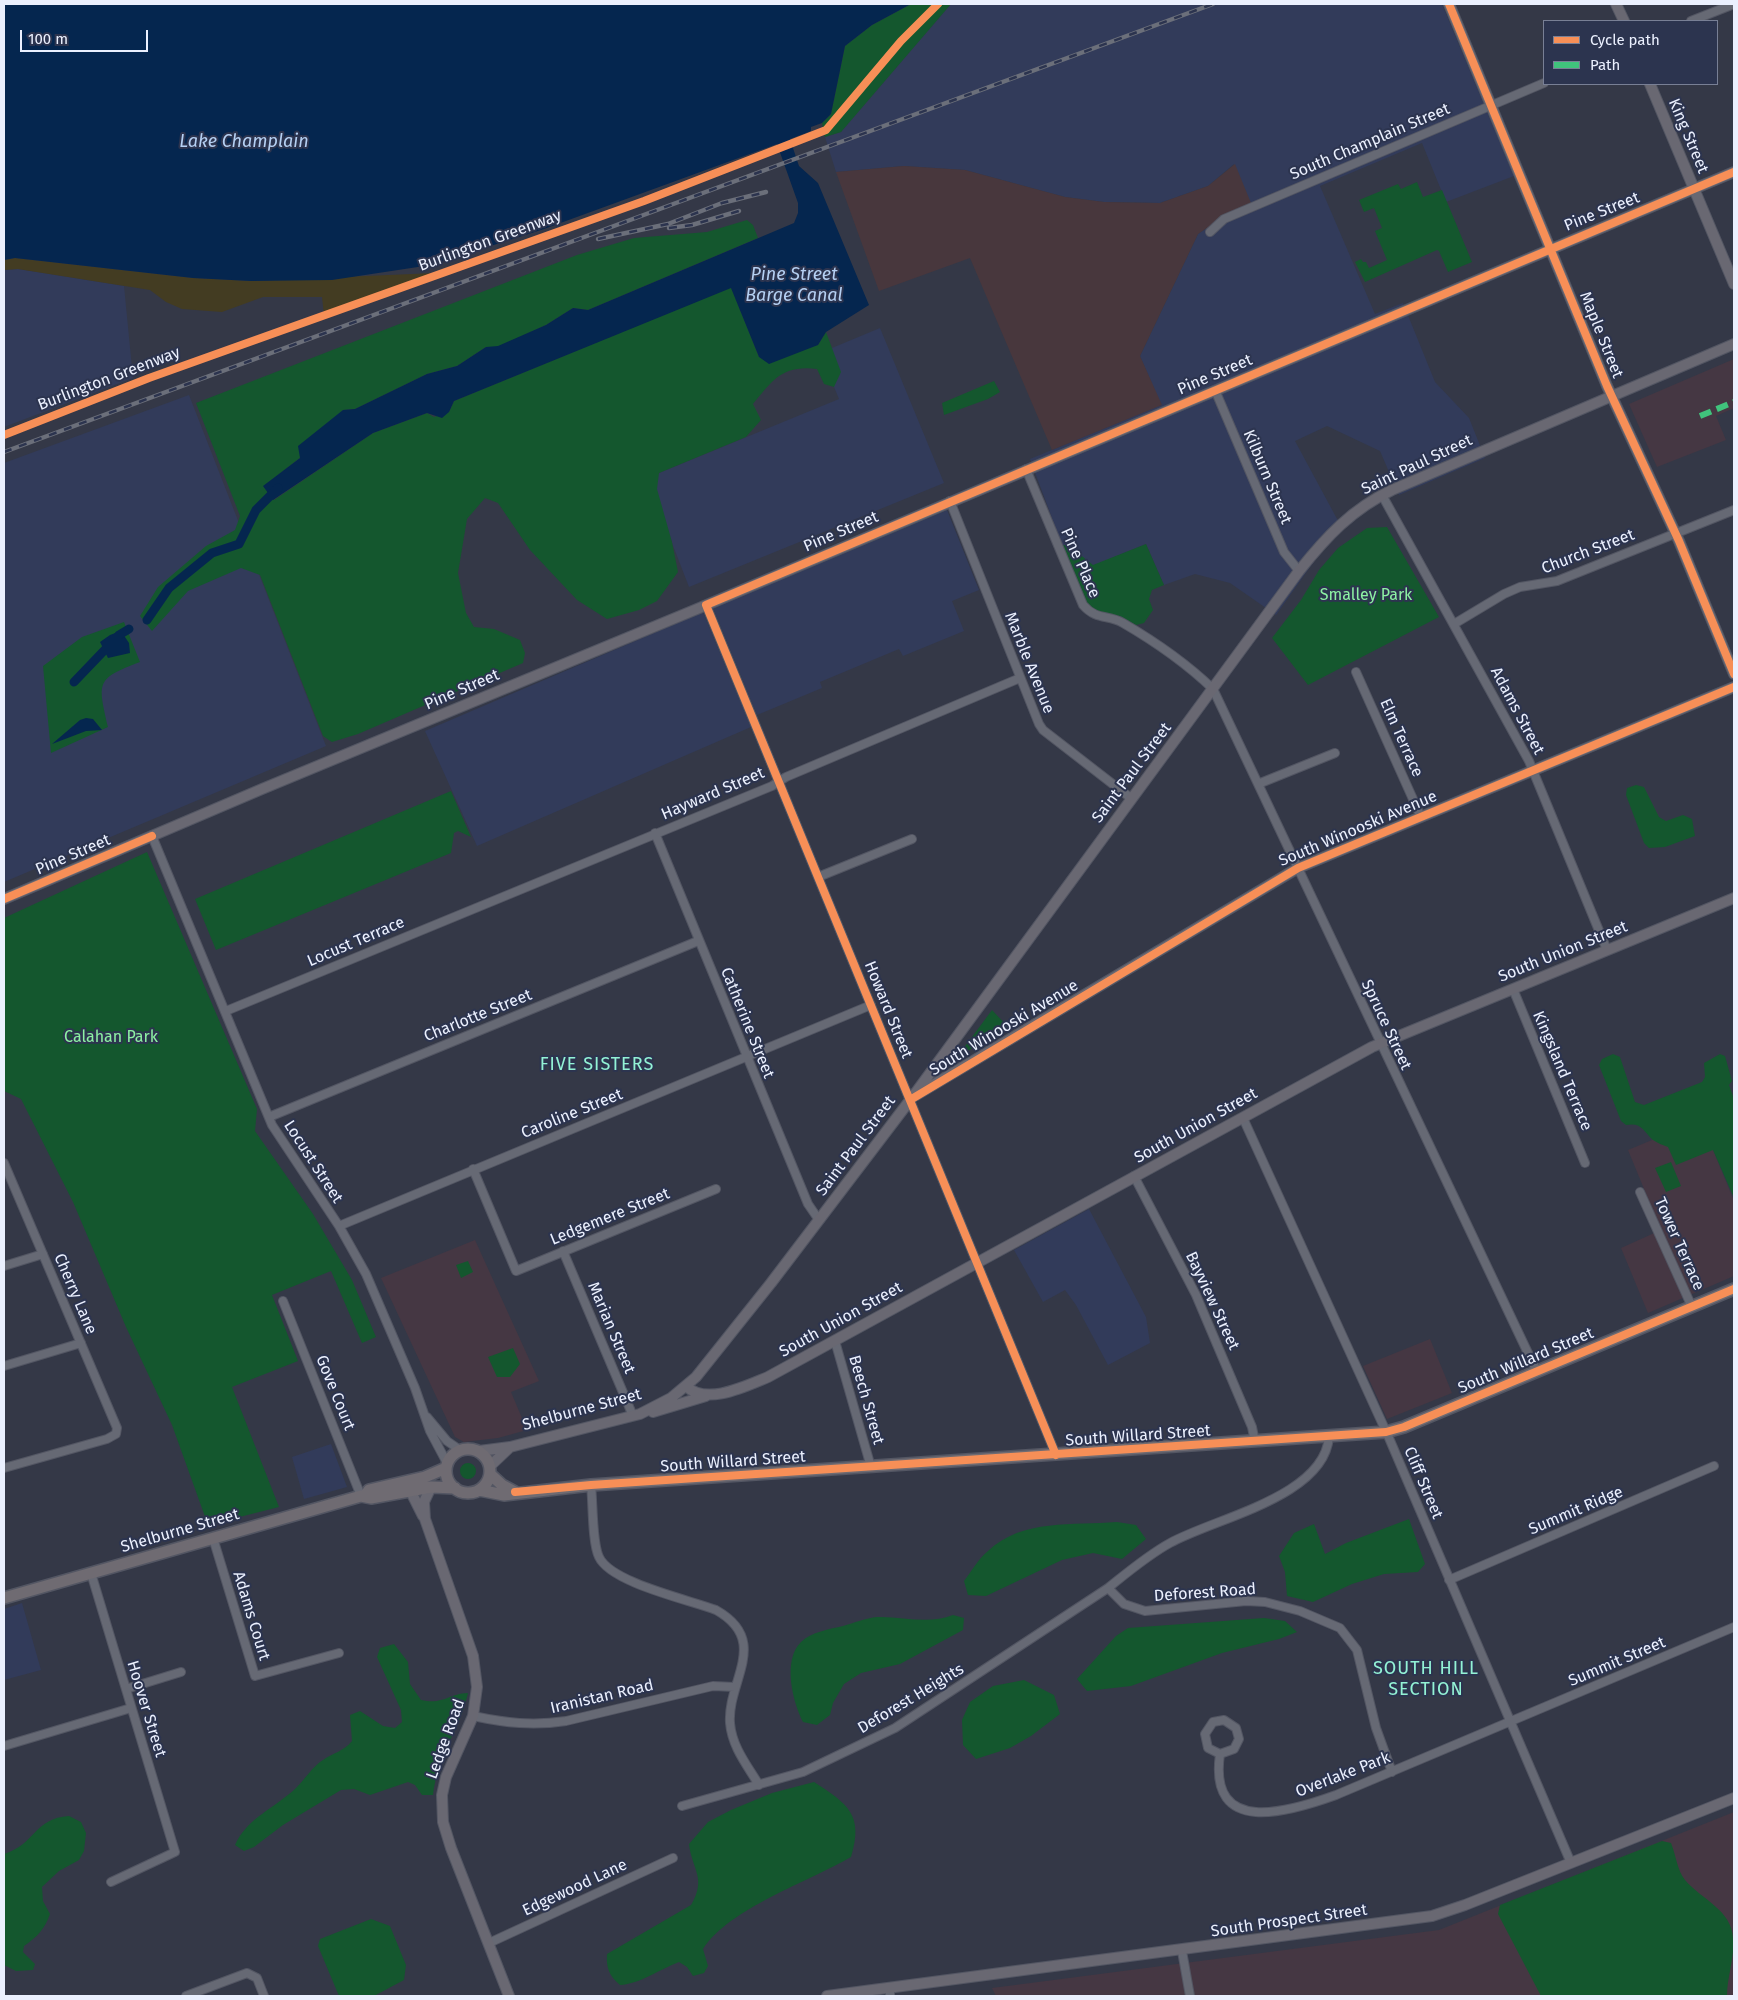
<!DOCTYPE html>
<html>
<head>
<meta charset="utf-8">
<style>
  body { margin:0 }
  #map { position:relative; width:1738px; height:2000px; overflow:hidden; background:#343847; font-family:"Fira Sans",sans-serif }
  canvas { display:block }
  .frame { position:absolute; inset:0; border:5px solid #ebf0fe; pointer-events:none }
  .legend { position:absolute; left:1543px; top:20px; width:175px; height:65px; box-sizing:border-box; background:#2c344f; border:1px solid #787f95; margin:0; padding:6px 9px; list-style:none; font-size:15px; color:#ebf0fe }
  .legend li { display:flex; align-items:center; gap:10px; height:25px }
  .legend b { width:25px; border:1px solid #787f95 }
  .scale { position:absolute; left:20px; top:30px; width:128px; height:22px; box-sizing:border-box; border:2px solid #ebf0fe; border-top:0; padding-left:6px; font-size:15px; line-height:18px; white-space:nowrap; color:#ebf0fe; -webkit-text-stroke:4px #2c344f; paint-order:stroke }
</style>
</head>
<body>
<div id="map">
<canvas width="1738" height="2000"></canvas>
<div class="frame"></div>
<ul class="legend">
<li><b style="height:6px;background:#f78f57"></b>Cycle path</li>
<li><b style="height:6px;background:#40c37c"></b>Path</li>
</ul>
<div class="scale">100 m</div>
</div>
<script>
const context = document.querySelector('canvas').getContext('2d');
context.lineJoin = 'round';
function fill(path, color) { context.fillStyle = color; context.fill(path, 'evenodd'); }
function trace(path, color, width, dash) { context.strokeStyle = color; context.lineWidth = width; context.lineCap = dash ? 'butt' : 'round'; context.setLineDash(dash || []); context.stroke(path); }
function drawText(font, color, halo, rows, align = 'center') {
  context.font = font + ' "Fira Sans",sans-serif'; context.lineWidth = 4; context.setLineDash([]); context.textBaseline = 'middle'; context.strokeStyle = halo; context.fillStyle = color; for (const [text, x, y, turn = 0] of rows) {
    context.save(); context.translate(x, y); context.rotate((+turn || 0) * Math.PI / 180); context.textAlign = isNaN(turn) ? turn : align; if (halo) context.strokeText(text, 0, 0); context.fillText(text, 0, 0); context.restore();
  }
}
const built = new Path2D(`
  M 951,4 L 1442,4 L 1514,176 L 1446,202 L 1422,143 L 1320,186 L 1375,314 L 1403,303 L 1435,382 L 1469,418 L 1485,458 L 1399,495 L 1380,451 L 1327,426 L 1295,441 L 1343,530 L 1325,546 L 1276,615 L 1230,583 L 1195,574 L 1164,585 L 1146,544 L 1093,566 L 1068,545 L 1062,545 L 1030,459 L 1161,405 L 1140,356 L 1198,234 L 1223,217 L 1234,164 L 1208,186 L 1160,203 L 1104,202 L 1065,197 L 965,170 L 904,166 L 836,172 L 825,137 L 841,132 Z
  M 18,269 L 124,286 L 133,378 L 4,427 L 4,270 Z
  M 880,328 L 944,483 L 689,587 L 647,478 L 839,399 L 820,353 Z
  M 189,395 L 326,746 L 4,882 L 4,463 Z
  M 947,510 L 979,590 L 952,601 L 964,631 L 903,656 L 899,649 L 820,682 L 822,688 L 757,715 L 713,608 Z
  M 703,612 L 751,727 L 477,846 L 425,731 Z
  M 1089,1209 L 1146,1317 L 1150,1343 L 1108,1365 L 1076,1305 L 1065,1290 L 1043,1302 L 1014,1250 Z
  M 331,1444 L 347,1487 L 304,1499 L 292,1457 Z
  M 22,1603 L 41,1670 L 4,1680 L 4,1609 Z`);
const industrial = new Path2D(`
  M 1235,164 L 1251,203 L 1223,217 L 1198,234 L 1140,356 L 1162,405 L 1052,450 L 970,258 L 879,291 L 836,172 L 904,166 L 965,170 L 1065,197 L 1104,202 L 1160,203 L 1208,186 Z`);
const education = new Path2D(`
  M 1734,359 L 1734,408 L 1716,416 L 1726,440 L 1657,467 L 1629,404 Z
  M 1664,1135 L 1713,1150 L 1734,1201 L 1734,1276 L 1648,1313 L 1621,1248 L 1661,1230 L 1628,1150 Z
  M 475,1240 L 539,1381 L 511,1392 L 527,1430 L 498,1438 L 464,1442 L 455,1437 L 381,1278 Z
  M 1430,1339 L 1452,1393 L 1387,1419 L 1363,1366 Z
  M 1734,1812 L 1734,1996 L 996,1996 L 992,1988 L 1439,1930 Z`);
const green = new Path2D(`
  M 911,4 L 951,4 L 841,132 L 825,137 L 822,123 L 831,114 L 845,46 L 872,25 Z
  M 1417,182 L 1423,197 L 1442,190 L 1472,262 L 1448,272 L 1439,251 L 1437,250 L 1365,282 L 1355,262 L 1361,259 L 1363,262 L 1366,262 L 1369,268 L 1387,260 L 1375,231 L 1382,228 L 1374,208 L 1364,212 L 1359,200 L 1398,184 L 1401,189 Z
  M 747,220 L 753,225 L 758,238 L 588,310 L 573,308 L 546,325 L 498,347 L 486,347 L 457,366 L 427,374 L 355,409 L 343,410 L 301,457 L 264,486 L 274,500 L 373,433 L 427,413 L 434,417 L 449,412 L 454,401 L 731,287 L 759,357 L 818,345 L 826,332 L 841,372 L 834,387 L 824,384 L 817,369 C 782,365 773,380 753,404 L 761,420 L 746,437 L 659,473 L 657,489 L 672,542 L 678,572 L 657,601 L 639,610 L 607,619 L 577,600 L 530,550 L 498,503 L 485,498 L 467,519 L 458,573 L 466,613 L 474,627 L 494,629 L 520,640 L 525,653 L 523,663 L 358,734 L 332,742 L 323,736 L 260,575 L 241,568 L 188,591 L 152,631 L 140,616 L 158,587 L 206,546 L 235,530 L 240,516 L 196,403 L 577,255 L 634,238 L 707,232 Z
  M 994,381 L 1000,392 L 988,399 L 944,415 L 942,403 Z
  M 1387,527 L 1439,617 L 1308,685 L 1272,638 L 1301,600 L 1319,570 L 1338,548 L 1367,528 Z
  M 1146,544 L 1164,585 L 1152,590 L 1149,599 L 1153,610 L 1144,623 L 1136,625 L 1120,616 L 1105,615 L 1090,610 L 1082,598 L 1062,545 L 1068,545 L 1093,565 Z
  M 124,622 L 140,662 C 95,679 98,682 108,727 L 51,753 L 43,666 L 82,637 Z
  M 1636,785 L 1644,787 L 1659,817 L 1666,821 L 1683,815 L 1692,819 L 1695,836 L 1665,847 L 1649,848 L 1644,843 L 1626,795 L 1627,788 Z
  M 451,791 L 471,837 L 458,831 L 454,833 L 451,853 L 216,950 L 195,899 Z
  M 147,852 L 257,1109 L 255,1131 L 313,1214 L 352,1280 L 376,1337 L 362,1343 L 331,1271 L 272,1295 L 298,1361 L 232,1387 L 279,1507 L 208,1525 L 172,1425 L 126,1327 L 73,1202 L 21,1099 L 4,1091 L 4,918 Z
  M 992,1010 L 1008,1027 L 957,1057 Z
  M 1613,1054 L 1620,1057 L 1635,1102 L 1644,1105 L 1702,1082 L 1705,1077 L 1704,1063 L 1720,1054 L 1725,1056 L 1732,1081 L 1729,1085 L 1734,1099 L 1734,1198 L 1713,1150 L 1676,1165 L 1668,1147 C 1663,1145 1657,1143 1653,1140 C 1643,1131 1642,1122 1626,1125 L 1621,1121 L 1599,1065 L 1602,1059 Z
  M 1671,1162 L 1681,1186 L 1666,1192 L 1655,1168 Z
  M 468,1261 L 473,1272 L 461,1278 L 456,1265 Z
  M 513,1348 L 520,1364 L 510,1377 L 497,1377 L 488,1357 Z
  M460 1471a8 8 0 1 1 16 0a8 8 0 1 1-16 0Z
  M 1409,1519 L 1425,1564 L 1418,1572 L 1384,1574 L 1352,1584 L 1313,1602 L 1287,1596 L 1285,1572 L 1279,1556 L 1294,1533 L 1314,1524 L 1325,1554 L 1346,1543 Z
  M 1117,1522 L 1136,1525 L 1146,1539 L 1122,1559 L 1093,1553 L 1062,1560 L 986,1596 L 968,1595 L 964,1581 C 971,1572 978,1559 988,1551 C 1023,1518 1073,1526 1117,1522 Z
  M 953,1615 L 964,1618 L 963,1630 L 900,1664 L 861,1673 L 844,1684 L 833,1703 L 830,1715 L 817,1725 L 803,1722 C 793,1703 782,1660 801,1642 C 811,1632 830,1629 843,1626 C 854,1623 866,1618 877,1617 C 902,1616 928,1625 953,1615 Z
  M 1264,1618 L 1285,1621 L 1297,1632 L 1279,1639 L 1222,1653 L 1131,1686 L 1087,1691 L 1077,1679 L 1116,1636 L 1128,1628 Z
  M 394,1644 L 408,1662 L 410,1684 L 421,1700 C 444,1705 447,1694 468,1693 C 459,1731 438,1754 433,1795 L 422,1795 L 415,1785 L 408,1782 L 370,1795 L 354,1789 L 341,1790 L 283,1825 L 254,1847 L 244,1851 L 235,1845 C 247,1818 275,1808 296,1788 C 305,1779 313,1766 323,1760 C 333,1753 344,1751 352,1741 L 350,1715 L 360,1711 L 383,1726 L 395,1728 L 402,1722 L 401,1710 L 377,1657 L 380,1648 Z
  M 1024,1680 L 1054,1695 L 1060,1714 L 1031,1736 L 1010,1748 L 976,1759 L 963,1745 L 962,1720 L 970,1702 L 993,1686 Z
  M 814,1782 C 848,1804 864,1815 851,1857 C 808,1882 730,1908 703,1949 L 708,1966 L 704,1973 L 693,1976 L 687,1967 L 679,1962 C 660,1969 640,1984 620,1985 C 609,1976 606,1967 607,1954 L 691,1905 C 707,1878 692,1870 689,1844 L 708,1822 L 731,1810 L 772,1793 Z
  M 69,1816 L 81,1822 L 86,1833 L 84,1851 L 79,1860 L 59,1871 L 42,1887 L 43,1901 L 50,1914 C 45,1929 37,1937 24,1946 L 23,1952 L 35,1964 L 33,1970 L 16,1971 L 4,1965 L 4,1854 C 36,1844 34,1818 69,1816 Z
  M 1662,1841 L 1671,1843 C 1676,1855 1677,1870 1685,1880 C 1701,1899 1732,1910 1733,1938 C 1735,1957 1727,1977 1727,1996 L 1541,1996 L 1498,1914 L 1500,1905 Z
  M 371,1919 L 390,1926 L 406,1965 L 404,1980 L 374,1996 L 339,1996 L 318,1946 L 320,1939 Z`);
const sand = new Path2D(`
  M 15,258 L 193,278 L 251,281 L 435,273 L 462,265 L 324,315 L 322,297 L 263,297 L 222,312 L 182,309 L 166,302 L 150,290 L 18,269 L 4,270 L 4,260 Z`);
const water = new Path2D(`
  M 4,4 L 911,4 L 872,25 L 845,46 L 831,114 L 822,123 L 811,127 L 811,131 L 790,139 L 799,166 L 818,183 L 869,305 L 826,332 L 818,345 L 769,364 L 759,357 L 731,288 L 454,401 L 449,412 L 442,418 L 427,413 L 373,433 L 273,500 L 263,486 L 300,458 L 298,446 L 343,410 L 355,409 L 427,374 L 457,366 L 486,347 L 498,346 L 546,325 L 573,308 L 588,310 L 794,223 L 798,213 L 798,203 L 777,144 L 544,229 L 431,265 L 332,280 L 251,281 L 193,278 L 15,258 L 4,260 Z
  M 121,631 L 129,643 L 130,653 L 108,658 L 100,642 L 110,635 Z
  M 86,718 L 93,719 L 102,730 L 86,731 L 52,744 L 80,720 Z`);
const canal = new Path2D(`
  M 147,620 L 169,588 L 212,553 L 239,544 L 256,510 L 278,488
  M 74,682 L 119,635 L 129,629`);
const street = new Path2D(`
  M 1691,21 L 1734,4
  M 1210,232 L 1224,219 L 1544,83
  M 1215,390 L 1284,552 L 1299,571
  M 1026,469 L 1083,605 C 1097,621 1108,614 1123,623 C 1154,641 1187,664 1213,689 L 1537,1372
  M 1382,495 L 1529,761 L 1607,950
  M 950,501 L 1039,724 L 1043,730 L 1132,799
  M 706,605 L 1056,1455
  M 1454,624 L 1504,594 L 1520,587 L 1557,581 L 1734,510
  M 1356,672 L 1421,817
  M 1258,784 L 1335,753
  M 655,833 L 808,1204 L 819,1220
  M 152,836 L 272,1125 L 339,1226 L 366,1274 L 415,1388 L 430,1431 L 447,1463
  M 818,877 L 912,839
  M 1513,989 L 1585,1163
  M 226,1011 L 772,786 L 786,777 L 1020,678
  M 269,1117 L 698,941
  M 1243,1118 L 1389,1438 L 1571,1863
  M 4,1163 L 117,1428 L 116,1434 L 107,1439 L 4,1468
  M 473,1169 L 516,1271 L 716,1189
  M 1134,1176 L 1196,1295 L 1252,1427 L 1255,1442
  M 1640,1192 L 1692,1307
  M 339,1226 L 871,1005
  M 563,1251 L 633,1416
  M 4,1266 L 43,1254
  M 283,1301 L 361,1496
  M 835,1341 L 871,1467
  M 4,1366 L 81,1343
  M 427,1417 L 447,1441 L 460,1450
  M 1329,1437 C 1324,1497 1215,1518 1170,1543 C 1148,1555 1128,1572 1108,1588 L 1124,1604 L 1145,1611 L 1246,1601 L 1265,1602 L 1300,1611 L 1340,1628 L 1357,1650 L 1376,1728 L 1392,1772
  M 591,1485 C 593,1502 592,1543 599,1557 C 611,1583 690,1600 716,1610 C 771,1641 727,1681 730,1723 C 732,1747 747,1765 759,1785
  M 213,1538 L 255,1676 L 339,1653
  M 91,1573 L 175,1852 L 111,1882
  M 1449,1580 L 1714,1466
  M 126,1689 L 181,1672
  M 473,1716 C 506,1723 533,1726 566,1721 L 713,1686 L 735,1687
  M 4,1746 L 131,1708
  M 1220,1754 L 1208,1748 L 1205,1734 L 1213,1722 L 1224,1720 L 1236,1728 L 1239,1739 L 1234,1749 L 1220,1754 C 1208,1837 1289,1812 1336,1795 L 1734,1627
  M 682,1806 L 803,1772 L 895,1728 L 1108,1588
  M 489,1943 L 673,1858
  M 1182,1951 L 1190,1996
  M 890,1988 L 890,1996
  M 186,1996 L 247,1973 L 257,1978 L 264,1996`);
const secondary = new Path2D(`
  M 1449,4 L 1607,386 L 1679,541 L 1734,674
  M 1616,4 L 1624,21
  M 1650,84 L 1734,284
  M 4,899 L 262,789 L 697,609 L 1734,172
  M 916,1095 L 1298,868 L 1734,687
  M 686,1386 C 706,1406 746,1386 768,1377 L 1372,1047 L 1734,898
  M 653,1412 L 706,1396
  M 479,1451 L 510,1447 L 640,1414 L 671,1398 L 696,1377 L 771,1283 L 917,1091 L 1299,571 C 1326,537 1352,509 1392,490 L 1734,344
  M 490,1466 L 510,1447
  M 410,1483 L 413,1496 L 423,1516
  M 431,1487 L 424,1502 L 425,1519 L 473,1656 L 477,1687 L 473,1716 L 446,1777 L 442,1795 L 443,1822 L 451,1848 L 509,1996
  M 827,1996 L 1432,1916 L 1465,1905 L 1734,1798`);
const primary = new Path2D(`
  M446 1471a22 22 0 1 1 44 0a22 22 0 1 1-44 0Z
  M 490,1474 L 502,1485 L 515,1492
  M 479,1490 L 504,1495 L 591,1485 L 1386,1432 L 1404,1427 L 1734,1289
  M 365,1496 L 369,1490 L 425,1477 L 446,1468
  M 4,1598 L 361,1496 L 371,1498 L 431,1487 L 455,1488`);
const rail = new Path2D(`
  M 669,228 L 692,225 L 739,211
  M 598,239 L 668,224 L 722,203 L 766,192
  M 4,452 L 1213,4`);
const quiet = new Path2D(`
  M 1700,416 L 1734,402`);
const cycleway = new Path2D(`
  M 1449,4 L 1607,386 L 1679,541 L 1734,674
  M 4,435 L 149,378 L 644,201 L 826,130 L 901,41 L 938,4
  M 4,899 L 152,836
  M 910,1100 L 1298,868 L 1734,687
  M 1056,1455 L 706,605 L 1734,172
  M 515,1492 L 591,1485 L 1386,1432 L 1404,1427 L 1734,1289`);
const streetNames = [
  ["King Street",1688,136,67],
  ["South Champlain Street",1370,142,-23],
  ["Pine Street",1602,212,-22],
  ["Burlington Greenway",490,241,-20],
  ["Maple Street",1601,335,68],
  ["Pine Street",1215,375,-23],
  ["Burlington Greenway",109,379,-21],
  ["Saint Paul Street",1417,465,-25],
  ["Kilburn Street",1267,477,67],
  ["Pine Street",841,532,-23],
  ["Church Street",1588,552,-21],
  ["Pine Place",1080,563,66],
  ["Marble Avenue",1029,663,68],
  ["Pine Street",462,690,-23],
  ["Adams Street",1517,711,62],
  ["Elm Terrace",1401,738,66],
  ["Saint Paul Street",1132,773,-53],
  ["Hayward Street",713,794,-23],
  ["South Winooski Avenue",1358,829,-23],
  ["Pine Street",73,855,-23],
  ["Locust Terrace",356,942,-23],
  ["South Union Street",1563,952,-22],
  ["Howard Street",888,1010,68],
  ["Charlotte Street",478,1016,-22],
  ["Catherine Street",747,1023,68],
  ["Spruce Street",1386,1025,65],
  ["South Winooski Avenue",1004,1028,-31],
  ["Kingsland Terrace",1562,1071,67],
  ["Caroline Street",572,1114,-22],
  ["South Union Street",1196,1126,-29],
  ["Saint Paul Street",856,1146,-53],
  ["Locust Street",313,1162,57],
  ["Ledgemere Street",610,1217,-22],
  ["Tower Terrace",1679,1244,66],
  ["Cherry Lane",75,1294,67],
  ["Bayview Street",1212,1301,65],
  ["South Union Street",841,1320,-29],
  ["Marian Street",611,1328,67],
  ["South Willard Street",1526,1361,-23],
  ["Gove Court",335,1393,68],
  ["Beech Street",866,1400,74],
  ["Shelburne Street",582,1410,-15],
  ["South Willard Street",1138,1436,-4],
  ["South Willard Street",733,1462,-4],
  ["Cliff Street",1423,1483,67],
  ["Summit Ridge",1576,1511,-23],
  ["Shelburne Street",180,1531,-16],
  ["Deforest Road",1205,1593,-4],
  ["Adams Court",251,1616,73],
  ["Summit Street",1617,1662,-23],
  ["Iranistan Road",602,1697,-13],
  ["Deforest Heights",911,1699,-31],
  ["Hoover Street",146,1709,73],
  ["Ledge Road",446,1739,-70],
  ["Overlake Park",1343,1775,-21],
  ["Edgewood Lane",575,1888,-25],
  ["South Prospect Street",1289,1921,-8]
];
const parkNames = [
  ["Smalley Park",1366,596],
  ["Calahan Park",111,1038]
];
const waterNames = [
  ["Lake Champlain",244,142],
  ["Pine Street",794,275],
  ["Barge Canal",794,296]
];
const neighbourhoodNames = [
  ["FIVE SISTERS",597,1065],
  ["SOUTH HILL",1426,1669],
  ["SECTION",1426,1690]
];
fill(built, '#323b5a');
fill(industrial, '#48373d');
fill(education, '#453743');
fill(green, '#14572e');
fill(sand, '#433c22');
fill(water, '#05264f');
trace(canal, '#05264f', 9);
trace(street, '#535663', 10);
trace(secondary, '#535663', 12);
trace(primary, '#535663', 14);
trace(street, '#666974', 8);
trace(secondary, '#696872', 10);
trace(primary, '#6f6b72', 11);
trace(rail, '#6b6f7a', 4.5);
trace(rail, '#2c344f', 2.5, [8]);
trace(quiet, '#40c37c', 6, [12, 6]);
trace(cycleway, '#f78f57', 8);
drawText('16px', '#ebf0fe', '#2c344f', streetNames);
drawText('16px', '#8df1a3', '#2c344f', parkNames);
drawText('italic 18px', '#b5d0f3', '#2c344f', waterNames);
context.letterSpacing = '1px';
drawText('18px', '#93f2d5', '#2c344f', neighbourhoodNames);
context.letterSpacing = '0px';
</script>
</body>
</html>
